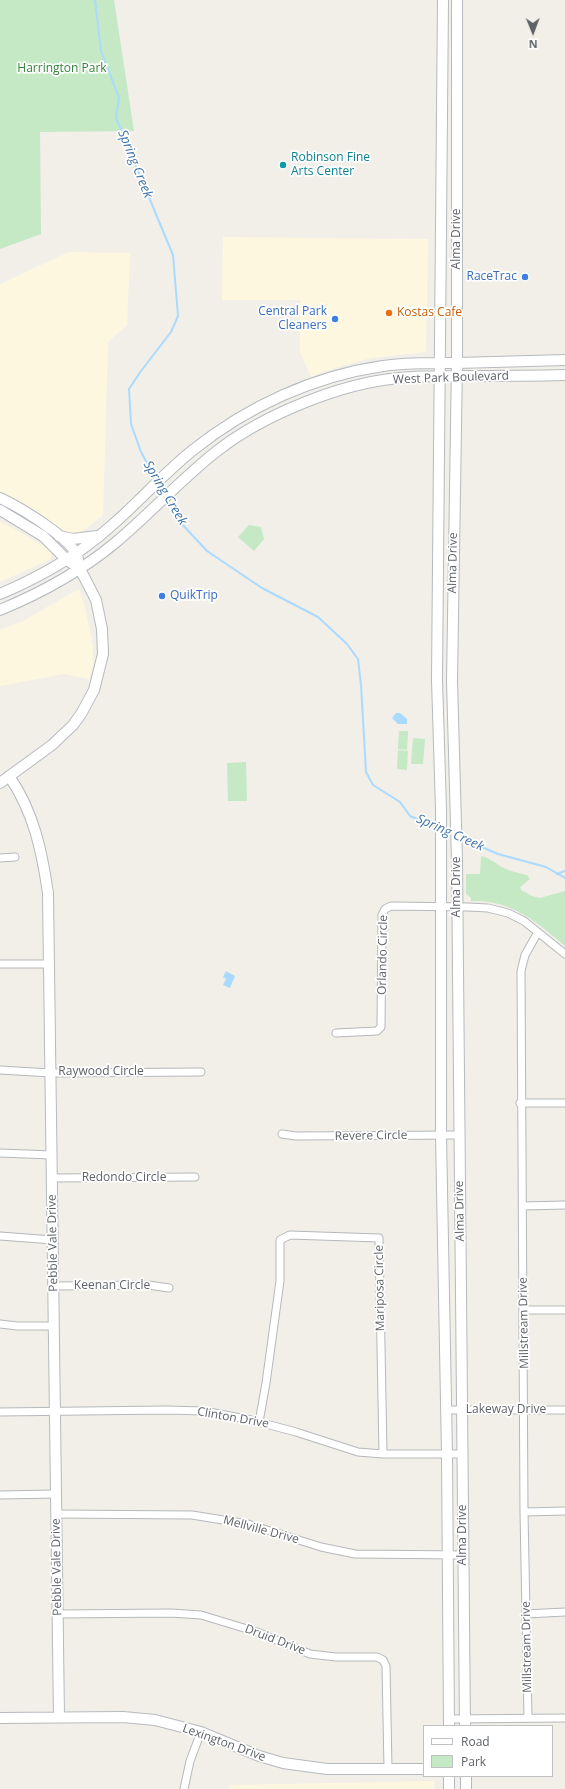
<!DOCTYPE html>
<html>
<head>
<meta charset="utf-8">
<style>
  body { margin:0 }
  #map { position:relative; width:565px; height:1789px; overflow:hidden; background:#f1efe8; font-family:"Open Sans",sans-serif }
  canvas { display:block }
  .legend { position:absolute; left:423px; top:1725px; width:130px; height:52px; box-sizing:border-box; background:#fff; border:1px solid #bfc1c3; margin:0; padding:5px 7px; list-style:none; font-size:12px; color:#5f6368 }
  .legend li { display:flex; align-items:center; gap:8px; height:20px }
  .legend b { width:20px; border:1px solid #bfc1c3 }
  .north { position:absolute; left:513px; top:12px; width:40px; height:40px; -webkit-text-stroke:3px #fff; paint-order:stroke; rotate:179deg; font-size:11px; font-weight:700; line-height:16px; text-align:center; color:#5f6368 }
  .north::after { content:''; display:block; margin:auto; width:14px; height:18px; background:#5f6368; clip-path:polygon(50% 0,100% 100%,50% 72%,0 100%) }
</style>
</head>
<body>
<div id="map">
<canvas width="565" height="1789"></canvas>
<ul class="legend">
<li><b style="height:5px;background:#fff"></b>Road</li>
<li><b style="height:11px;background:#c5e8c5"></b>Park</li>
</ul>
<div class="north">N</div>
</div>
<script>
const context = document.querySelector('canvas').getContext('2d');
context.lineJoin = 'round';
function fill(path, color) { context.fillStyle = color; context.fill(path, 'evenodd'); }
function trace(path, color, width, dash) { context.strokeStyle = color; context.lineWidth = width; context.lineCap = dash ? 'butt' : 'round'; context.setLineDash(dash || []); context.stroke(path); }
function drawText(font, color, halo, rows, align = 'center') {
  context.font = font + ' "Open Sans",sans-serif'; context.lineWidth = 3.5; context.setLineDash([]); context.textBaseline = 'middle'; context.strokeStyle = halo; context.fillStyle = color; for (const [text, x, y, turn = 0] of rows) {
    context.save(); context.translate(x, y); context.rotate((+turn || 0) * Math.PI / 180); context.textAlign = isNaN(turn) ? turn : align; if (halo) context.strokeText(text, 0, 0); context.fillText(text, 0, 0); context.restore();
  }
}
const commercial = new Path2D(`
  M 223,237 L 428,239 L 426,352 L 371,358 L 337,367 L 311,377 L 300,352 L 300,300 L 222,300 Z
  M 69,252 L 130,253 L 127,325 L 108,342 L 103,515 L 75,537 L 0,492 L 0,284 Z
  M 0,521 L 51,550 L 51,559 L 0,582 Z
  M 79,589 L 85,608 L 93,646 L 93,665 L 89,679 L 64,674 L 0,686 L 0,630 L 23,621 Z
  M 434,1781 L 434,1789 L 229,1789 L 230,1785 Z`);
const green = new Path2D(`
  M 0,0 L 114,0 L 134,131 L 40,132 L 41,234 L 0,249 Z
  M 249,525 L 261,527 L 264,539 L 254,551 L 238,537 Z
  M 399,731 L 408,731 L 407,750 L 398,749 Z
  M 413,738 L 425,739 L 423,764 L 411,764 Z
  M 398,750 L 408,751 L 407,770 L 397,769 Z
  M 246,762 L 247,801 L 228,801 L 227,763 Z
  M 481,856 C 489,858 493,861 500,866 C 508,871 519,873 527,875 L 530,879 L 520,887 L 521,890 L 532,896 L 540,898 L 565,891 L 565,946 C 537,922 511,899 471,901 L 471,898 L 466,894 L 466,874 L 480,874 Z`);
const water = new Path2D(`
  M 396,713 L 400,713 L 407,719 L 407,724 L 398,724 L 392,718 Z
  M 226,971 L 235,976 L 230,988 L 223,985 L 226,979 L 223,977 Z`);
const stream = new Path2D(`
  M 95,0 L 101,51 L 119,98 L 116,118 L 173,255 L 178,316 L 171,332 L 141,371 L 129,389 L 131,424 L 141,452 L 156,479
  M 159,484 L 165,494
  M 168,500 L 181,523 L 207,551 L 262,588 L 318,617 L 347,644 L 358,659 L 361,685 L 366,772 L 373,785 L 400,802 L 410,816 L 438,828
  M 444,830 L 453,834
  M 461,838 L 498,854 L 546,867 L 565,878
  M 557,874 L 565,871`);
const street = new Path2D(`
  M 0,858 L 15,857
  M 0,964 L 50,964
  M 336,1033 L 377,1031 L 381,1027 L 382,915 L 385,909 L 391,906 L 468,907 L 488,908 L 508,913 L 524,921 L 565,954
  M 0,1070 L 51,1073 L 201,1072
  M 520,1103 L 565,1103
  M 282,1134 L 296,1136 L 459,1135
  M 0,1153 L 52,1155
  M 52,1178 L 195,1177
  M 523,1206 L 565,1205
  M 0,1236 L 53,1240
  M 54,1286 L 148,1285 L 169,1288
  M 524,1310 L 565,1310
  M 0,1324 L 17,1326 L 54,1326
  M 446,1410 L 565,1410
  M 0,1412 L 166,1410 L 204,1411 L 251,1420 L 296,1432 L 358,1452 L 383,1454 L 463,1454
  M 259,1422 L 266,1383 L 280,1281 L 280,1240 L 290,1235 L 379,1238 L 383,1454
  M 0,1495 L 57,1494
  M 524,1512 L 565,1511
  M 57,1514 L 192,1515 L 248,1524 L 321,1547 L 355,1554 L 463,1555
  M 58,1614 L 171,1613 L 201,1615 L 257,1632 L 310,1654 L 336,1657 L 377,1657 L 383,1660 L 386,1666 L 388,1769
  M 526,1614 L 565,1612
  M 528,1718 L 524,1512 L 521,971 L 525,955 L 538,932
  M 449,1719 L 565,1718
  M 184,1789 L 190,1761 L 201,1732`);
const secondary = new Path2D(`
  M 443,0 L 437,680 L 441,809 L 441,1135 L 447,1454 L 449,1726
  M 457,0 L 457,363 L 452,681 L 457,861 L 465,1726
  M 0,498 C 19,507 74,539 78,559
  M 0,510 L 43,536 L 67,560 L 80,569 L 96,600 L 102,629 L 103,654 L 94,690 L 81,714 L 73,725 L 52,745 L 0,783
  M 59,536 L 73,539 L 97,536
  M 0,594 C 40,577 79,555 111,526 C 139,502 164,473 193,450 C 248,406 314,376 383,366 C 408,362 432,363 457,363 C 493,362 529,361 565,360
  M 0,610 C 41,593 81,571 115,543 C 150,514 181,479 217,451 C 263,415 341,383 399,378 C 418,376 437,376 456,376 C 493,376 529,376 565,375
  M 9,776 C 34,812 42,852 48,893 L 59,1717
  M 0,1718 L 123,1717 L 155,1720 L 201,1732 L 259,1756 L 283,1763 L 327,1769 L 424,1769
  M 449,1776 L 449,1789
  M 466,1776 L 466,1789`);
const markers = [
  [283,165,4,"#0f9aa8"],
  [525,277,4,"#3f7fe0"],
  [389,313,4,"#e8710a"],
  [335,319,4,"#3f7fe0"],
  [162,596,4,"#3f7fe0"]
];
const parkNames = [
  ["Harrington Park",62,69]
];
const cultureNames = [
  ["Robinson Fine",291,158],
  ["Arts Center",291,172]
];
const streetNames = [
  ["Alma Drive",457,239,-90],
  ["West Park Boulevard",451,378,-2],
  ["Alma Drive",453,563,-89],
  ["Alma Drive",457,887,-90],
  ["Orlando Circle",383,955,-89],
  ["Raywood Circle",101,1072],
  ["Revere Circle",371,1136,-1],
  ["Redondo Circle",124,1178],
  ["Alma Drive",460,1211,-91],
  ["Pebble Vale Drive",53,1243,-91],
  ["Keenan Circle",112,1286],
  ["Mariposa Circle",380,1288,-91],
  ["Millstream Drive",524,1323,-91],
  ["Lakeway Drive",506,1410],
  ["Clinton Drive",233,1418,10],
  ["Mellville Drive",261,1530,15],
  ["Alma Drive",463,1535,-90],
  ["Pebble Vale Drive",57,1567,-91],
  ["Druid Drive",275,1640,21],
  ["Millstream Drive",527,1647,-91],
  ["Lexington Drive",224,1743,20]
];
const shopNames = [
  ["RaceTrac",517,277],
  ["Central Park",327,312],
  ["Cleaners",327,326],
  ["QuikTrip",170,596,"left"]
];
const foodNames = [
  ["Kostas Cafe",397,313]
];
const waterNames = [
  ["Spring Creek",135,164,68],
  ["Spring Creek",165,493,59],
  ["Spring Creek",450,833,24]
];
fill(commercial, '#fef7e0');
fill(green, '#c5e8c5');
fill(water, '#aadaff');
trace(stream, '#aadaff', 2);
trace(street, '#b5b8bc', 9);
trace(secondary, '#b6babf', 12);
trace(street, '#fff', 7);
trace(secondary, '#fff', 10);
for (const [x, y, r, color] of markers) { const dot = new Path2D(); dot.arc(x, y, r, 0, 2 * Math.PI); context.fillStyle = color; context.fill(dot); trace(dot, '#fff', 1.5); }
drawText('12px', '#348238', '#fff', parkNames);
drawText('12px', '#0d838f', '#fff', cultureNames, 'left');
drawText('12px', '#5f6368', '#fff', streetNames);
drawText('12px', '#366cbe', '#fff', shopNames, 'right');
drawText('12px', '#c56008', '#fff', foodNames, 'left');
drawText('italic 13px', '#4174aa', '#fff', waterNames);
</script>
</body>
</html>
